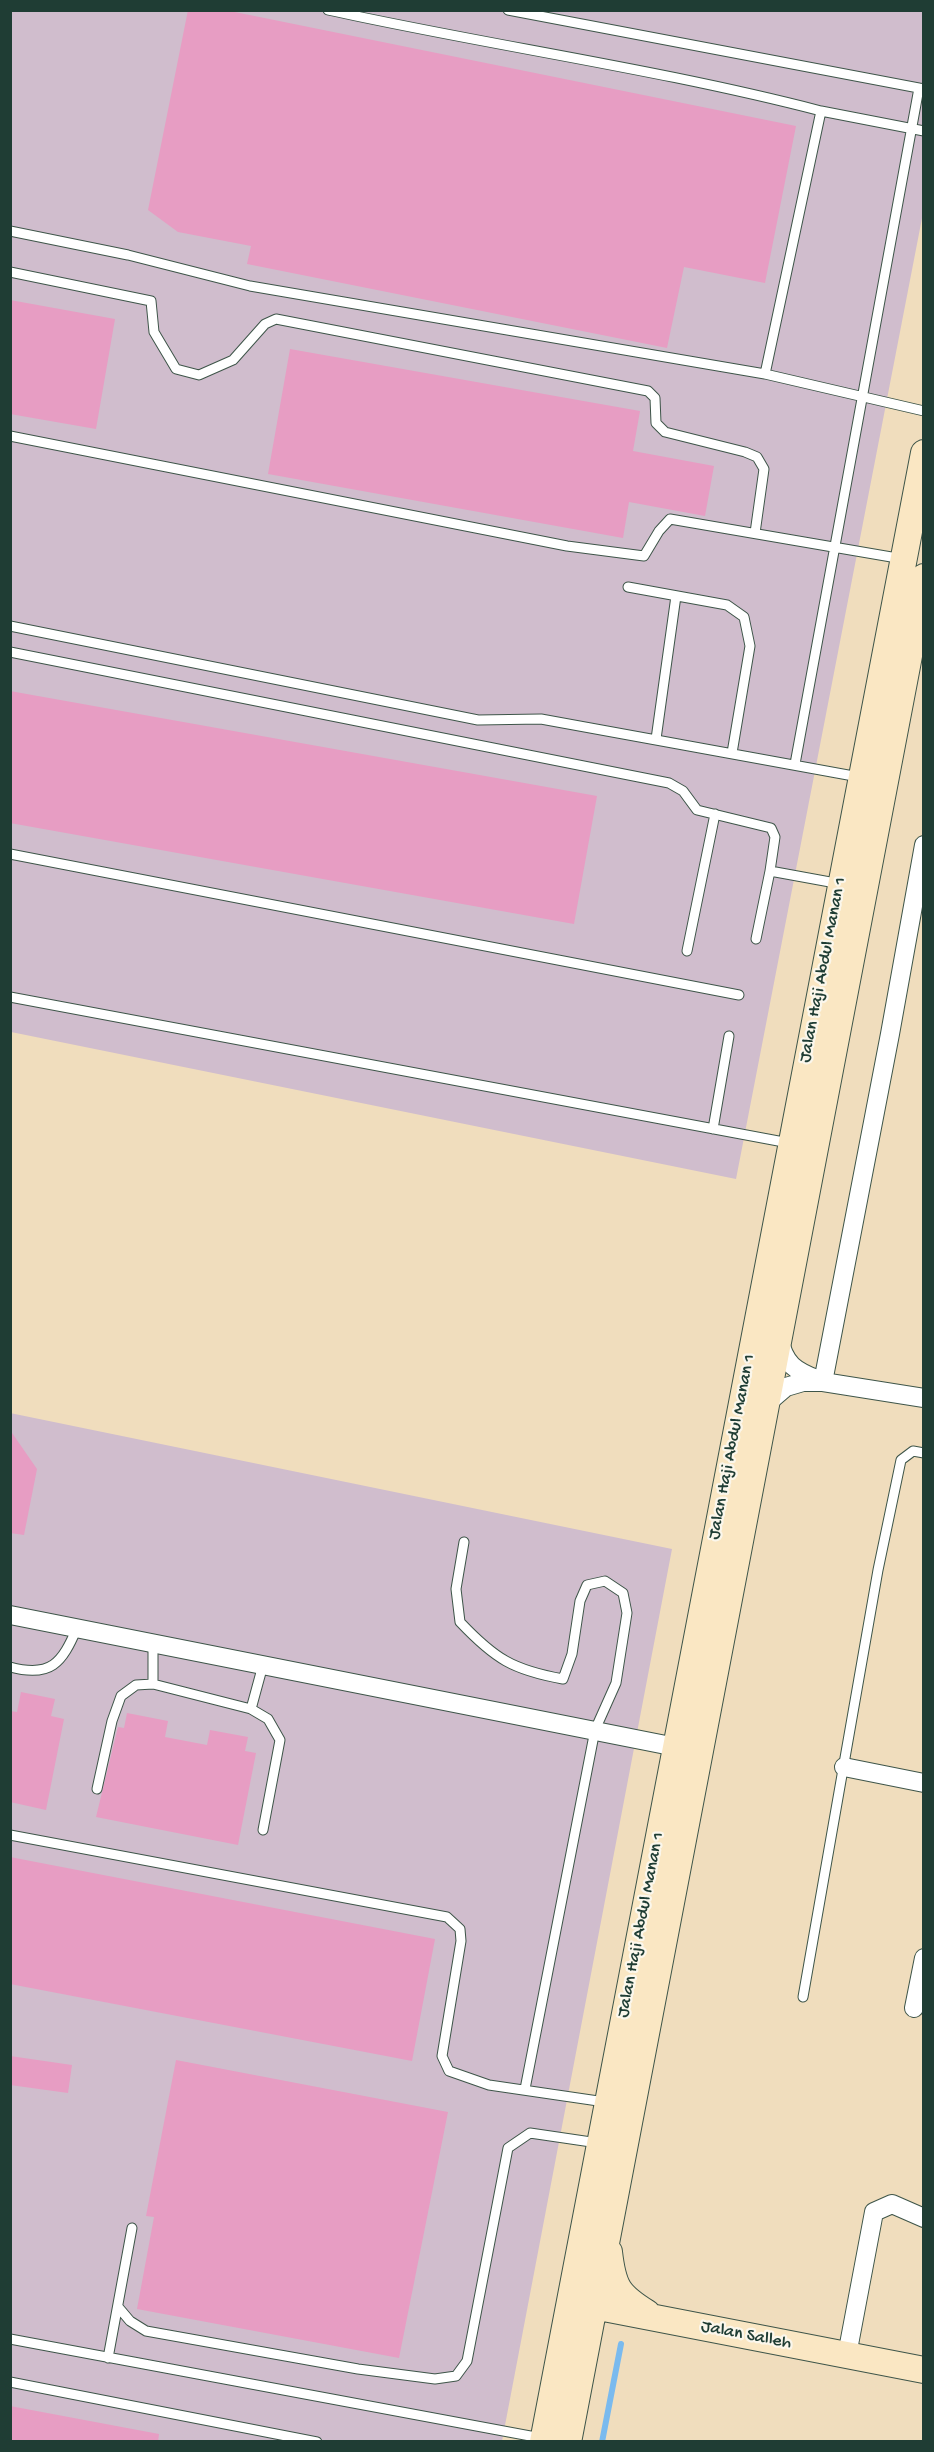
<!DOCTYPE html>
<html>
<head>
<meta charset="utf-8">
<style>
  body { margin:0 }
  #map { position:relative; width:934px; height:2452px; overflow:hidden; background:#f0ddbd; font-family:"Gochi Hand",sans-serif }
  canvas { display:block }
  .frame { position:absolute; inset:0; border:12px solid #1f3d34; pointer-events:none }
</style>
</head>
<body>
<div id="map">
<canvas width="934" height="2452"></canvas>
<div class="frame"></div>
</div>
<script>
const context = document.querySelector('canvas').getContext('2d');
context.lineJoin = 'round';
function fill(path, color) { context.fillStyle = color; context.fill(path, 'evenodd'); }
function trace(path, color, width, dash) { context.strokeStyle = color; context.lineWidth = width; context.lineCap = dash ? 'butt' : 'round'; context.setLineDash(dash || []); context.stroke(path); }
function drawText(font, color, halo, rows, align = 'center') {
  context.font = font + ' "Gochi Hand",sans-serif'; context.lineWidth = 4.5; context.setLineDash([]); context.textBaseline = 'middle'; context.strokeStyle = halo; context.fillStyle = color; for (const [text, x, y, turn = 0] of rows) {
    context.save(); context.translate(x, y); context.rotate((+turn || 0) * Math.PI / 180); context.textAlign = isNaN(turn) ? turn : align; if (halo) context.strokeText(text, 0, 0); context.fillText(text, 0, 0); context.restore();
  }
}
const industrial = new Path2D(`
  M 10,11 L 923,11 L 923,213 L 736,1179 L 11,1032 Z
  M 10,1413 L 672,1549 L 502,2441 L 11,2441 Z`);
const stream = new Path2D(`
  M 602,2442 L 621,2344`);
const building = new Path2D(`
  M 188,10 L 225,10 L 796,126 L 765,283 L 684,267 L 667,348 L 247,264 L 251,246 L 178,232 L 148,210 Z
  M 10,300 L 115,319 L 96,429 L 10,414 Z
  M 290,349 L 640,411 L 633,451 L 714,466 L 705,516 L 629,502 L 623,538 L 268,474 Z
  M 10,691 L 597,796 L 574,924 L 10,823 Z
  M 10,1430 L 37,1469 L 24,1535 L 10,1533 Z
  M 21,1692 L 55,1699 L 51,1716 L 64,1719 L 46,1810 L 10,1802 L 10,1711 L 17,1712 Z
  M 127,1713 L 168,1721 L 165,1737 L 207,1745 L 210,1730 L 248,1737 L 245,1751 L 256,1753 L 238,1845 L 96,1817 L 118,1727 L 124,1728 Z
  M 10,1857 L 435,1939 L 412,2061 L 10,1984 Z
  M 10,2056 L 72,2065 L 68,2093 L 10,2085 Z
  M 176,2060 L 448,2112 L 399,2358 L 137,2309 L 154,2217 L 146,2216 Z
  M 10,2406 L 159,2434 L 158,2442 L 10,2442 Z`);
const lane = new Path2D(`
  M 328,10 C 492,46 659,69 821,111 L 765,374
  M 508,10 L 924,89
  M 821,111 L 924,131
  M 10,231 L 128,255 L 250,286 L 765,374 L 924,411
  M 10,272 L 151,301 L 154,332 L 176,369 L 199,375 L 233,360 L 265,324 L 276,319 L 648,391 L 655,398 L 656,423 L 665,432 L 745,452 L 757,457 L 764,469 L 755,533
  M 10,436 L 567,546 L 644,556 L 659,531 L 670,519 L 903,559
  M 628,587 L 727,605 L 744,617 L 750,646 L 732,753
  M 10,626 L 478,720 L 541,719 L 859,777
  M 10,652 L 669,783 L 683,791 L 697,810 L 771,828 L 775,837 L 770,871
  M 656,739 L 676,596
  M 795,764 L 919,88
  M 10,854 L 739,995
  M 756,939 L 770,871 L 841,884
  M 687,951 L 715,814
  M 10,997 L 789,1143
  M 713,1129 L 729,1036
  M 464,1542 L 456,1589 L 460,1622 C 495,1659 513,1670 563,1679 L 572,1654 L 580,1601 L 587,1585 L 605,1581 L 623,1593 L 627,1613 L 616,1683 L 595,1730 L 525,2089
  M 153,1643 L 153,1684 L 251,1709 L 263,1665
  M 10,1667 C 51,1678 62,1663 77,1628
  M 251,1709 L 268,1719 L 280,1740 L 263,1830
  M 97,1789 L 112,1721 L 121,1696 L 136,1685 L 153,1684
  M 10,1835 L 447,1917 L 460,1929 L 461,1941 L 442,2056 L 449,2071 L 489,2085 L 605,2102
  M 803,1997 L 878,1570 L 901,1460 L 913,1451 L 924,1453
  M 119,2308 L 130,2321 L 146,2331 L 358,2369 L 435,2379 L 456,2376 L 467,2361 L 508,2148 L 530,2133 L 598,2143
  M 10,2339 L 541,2438
  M 108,2358 L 132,2228
  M 10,2382 L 317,2442`);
const street = new Path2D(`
  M 779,1338 C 784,1364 795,1371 819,1380
  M 823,1382 L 890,1034 L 924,845
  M 766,1408 L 772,1399 L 786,1387 L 803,1382 L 823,1382 L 924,1398
  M 10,1615 L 676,1747
  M 844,1767 L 924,1783
  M 914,2008 L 924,1958
  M 847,2355 L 874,2212 L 892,2204 L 924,2218`);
const secondary = new Path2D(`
  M 609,2252 C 613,2287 618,2295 647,2313
  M 578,2303 L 924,2370
  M 543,2442 L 924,453
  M 568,2442 L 924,577`);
const streetNames = [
  ["Jalan Haji Abdul Manan 1",824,970,-79],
  ["Jalan Haji Abdul Manan 1",733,1447,-79],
  ["Jalan Haji Abdul Manan 1",642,1925,-79],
  ["Jalan Salleh",746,2336,11]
];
fill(industrial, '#d0bdcd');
trace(stream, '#7abaee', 6);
fill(building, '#e79dc3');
trace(lane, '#3e5549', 11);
trace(street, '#3e5549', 20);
trace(secondary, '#3e5549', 28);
trace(lane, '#fff', 9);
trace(street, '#fff', 18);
trace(secondary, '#fae7c3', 26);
drawText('18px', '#1f3d34', '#fbf7ec', streetNames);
</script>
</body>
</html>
